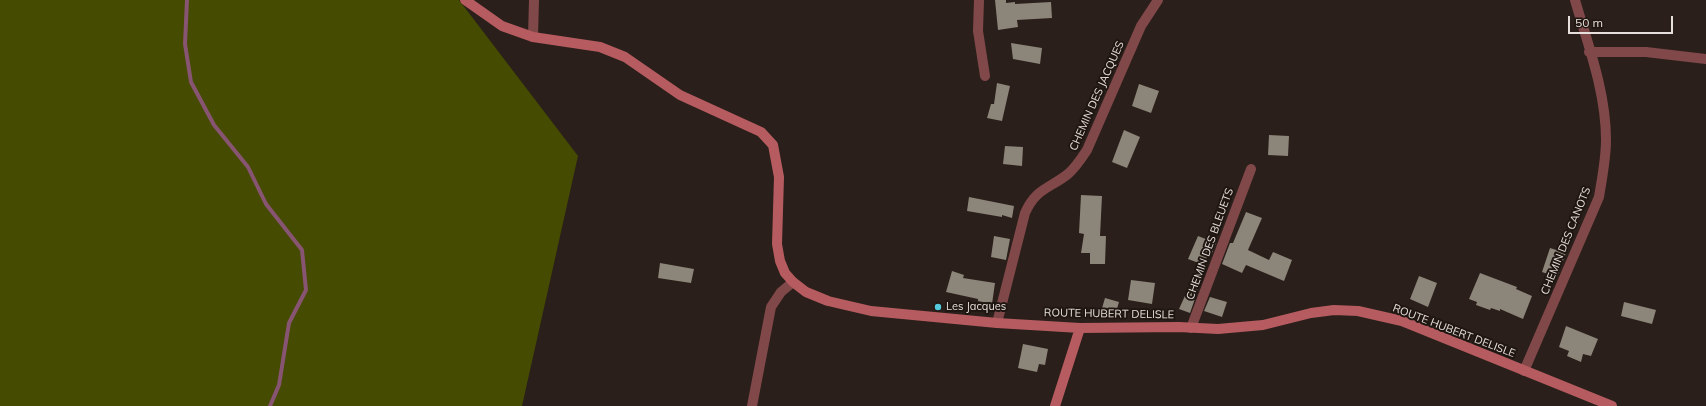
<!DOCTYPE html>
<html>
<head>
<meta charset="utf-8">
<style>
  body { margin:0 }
  #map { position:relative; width:1706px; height:406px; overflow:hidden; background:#2a1f1a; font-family:Mulish,sans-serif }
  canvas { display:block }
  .scale { position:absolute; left:1568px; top:16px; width:105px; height:18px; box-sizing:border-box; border:2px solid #e6dfdb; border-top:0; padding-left:5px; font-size:12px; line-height:14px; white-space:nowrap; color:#e6dfdb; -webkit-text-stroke:3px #201611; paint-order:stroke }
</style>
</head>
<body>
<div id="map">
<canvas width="1706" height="406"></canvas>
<div class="scale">50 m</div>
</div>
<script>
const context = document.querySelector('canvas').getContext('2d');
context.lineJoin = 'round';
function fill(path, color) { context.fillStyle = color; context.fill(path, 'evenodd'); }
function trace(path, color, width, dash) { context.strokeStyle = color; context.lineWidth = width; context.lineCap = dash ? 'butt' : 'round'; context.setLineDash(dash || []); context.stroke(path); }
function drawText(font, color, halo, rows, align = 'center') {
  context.font = font + ' Mulish,sans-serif'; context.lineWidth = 4; context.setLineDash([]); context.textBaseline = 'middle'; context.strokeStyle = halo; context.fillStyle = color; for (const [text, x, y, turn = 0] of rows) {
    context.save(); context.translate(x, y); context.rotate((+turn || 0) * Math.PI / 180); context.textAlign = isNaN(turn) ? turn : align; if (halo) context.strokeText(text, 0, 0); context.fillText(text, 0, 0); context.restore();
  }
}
const forest = new Path2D(`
  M 0,0 L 459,0 L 578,156 L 522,406 L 0,406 Z`);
const stream = new Path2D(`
  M 187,0 L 185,44 L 191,82 L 214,125 L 248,167 L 266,204 L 302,250 L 306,290 L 289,323 L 279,385 L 270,406`);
const building = new Path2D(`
  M 995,0 L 1006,0 L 1006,3 L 1015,2 L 1015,4 L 1051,2 L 1052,18 L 1017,20 L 1018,27 L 998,30 Z
  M 1011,43 L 1042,48 L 1040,64 L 1013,59 Z
  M 997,83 L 1010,86 L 1002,121 L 987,118 L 991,104 L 994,104 Z
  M 1139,84 L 1159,91 L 1151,113 L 1132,106 Z
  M 1124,130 L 1140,137 L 1127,168 L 1112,162 Z
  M 1269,135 L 1289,136 L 1288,156 L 1268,155 Z
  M 1005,146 L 1023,147 L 1022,166 L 1003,164 Z
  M 1081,195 L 1102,196 L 1100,236 L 1106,236 L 1105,264 L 1090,264 L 1090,253 L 1081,253 L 1084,234 L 1079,233 Z
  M 969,197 L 1014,206 L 1012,218 L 1002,215 L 1002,217 L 967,211 Z
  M 1246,212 L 1262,218 L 1248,250 L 1269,260 L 1273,252 L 1292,260 L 1284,281 L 1246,265 L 1242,273 L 1222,264 L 1230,243 L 1233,243 Z
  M 994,236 L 1010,239 L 1006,260 L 991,257 Z
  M 1198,236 L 1216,243 L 1210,258 L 1207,257 L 1204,265 L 1188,259 Z
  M 1550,248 L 1566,253 L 1557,277 L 1542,272 Z
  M 660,263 L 694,269 L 691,283 L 658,278 Z
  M 952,271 L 964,275 L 963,278 L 995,283 L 992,304 L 978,301 L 978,299 L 946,292 Z
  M 1480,273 L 1517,287 L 1516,289 L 1532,296 L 1523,319 L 1500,309 L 1500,311 L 1491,308 L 1490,310 L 1476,305 L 1477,302 L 1469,299 Z
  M 1419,276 L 1437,283 L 1428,307 L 1410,299 Z
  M 1131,280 L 1155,283 L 1152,304 L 1128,300 Z
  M 1189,287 L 1198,290 L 1190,313 L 1179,309 Z
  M 1210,297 L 1227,302 L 1222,317 L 1204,311 Z
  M 1105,298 L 1119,302 L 1114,319 L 1100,315 Z
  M 1624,302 L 1656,310 L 1652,324 L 1621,316 Z
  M 1566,326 L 1598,339 L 1591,356 L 1583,354 L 1581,362 L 1567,356 L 1569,351 L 1559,347 Z
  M 1023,344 L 1048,349 L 1045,365 L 1039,364 L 1037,372 L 1018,368 Z`);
const minor = new Path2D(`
  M 979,0 L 978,31 L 985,76
  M 533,37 L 534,0
  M 1589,52 L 1646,52 L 1706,59
  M 997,323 L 1025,213 C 1036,188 1049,189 1068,174 C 1076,167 1081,159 1087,150 L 1141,26 L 1158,0
  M 1191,328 L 1251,169
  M 1524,371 L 1599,197 C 1602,178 1606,159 1606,140 C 1606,92 1588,45 1575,0
  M 752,406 L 771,307 L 781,292 L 793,282`);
const secondary = new Path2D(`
  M 465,0 L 502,26 L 533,37 L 600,47 L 625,57 L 680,95 L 761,132 L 773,145 L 779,177 L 777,244 L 780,261 L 785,273 L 793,282 L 806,292 L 828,301 L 871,311 L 997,323 L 1080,328 L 1179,327 L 1218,329 L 1263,325 L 1311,313 L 1334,310 L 1358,311 L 1402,321 L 1612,406
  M 1055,406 L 1080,328`);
const markers = [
  [938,307,4,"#55cadf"]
];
const streetNames = [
  ["CHEMIN DES JACQUES",1097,96,-66],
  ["CHEMIN DES CANOTS",1566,241,-68],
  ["CHEMIN DES BLEUETS",1210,244,-70],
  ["ROUTE HUBERT DELISLE",1109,314,1],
  ["ROUTE HUBERT DELISLE",1454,331,21]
];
const poiNames = [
  ["Les Jacques",946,307]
];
fill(forest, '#454b01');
trace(stream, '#875471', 4);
fill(building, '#8c8579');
trace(minor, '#81484a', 10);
trace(secondary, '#b65c60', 10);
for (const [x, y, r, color] of markers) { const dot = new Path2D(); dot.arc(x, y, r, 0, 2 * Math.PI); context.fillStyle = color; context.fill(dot); trace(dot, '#201611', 1.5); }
drawText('11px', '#e6dfdb', '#201611', streetNames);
drawText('11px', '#e6dfdb', '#201611', poiNames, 'left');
</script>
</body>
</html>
